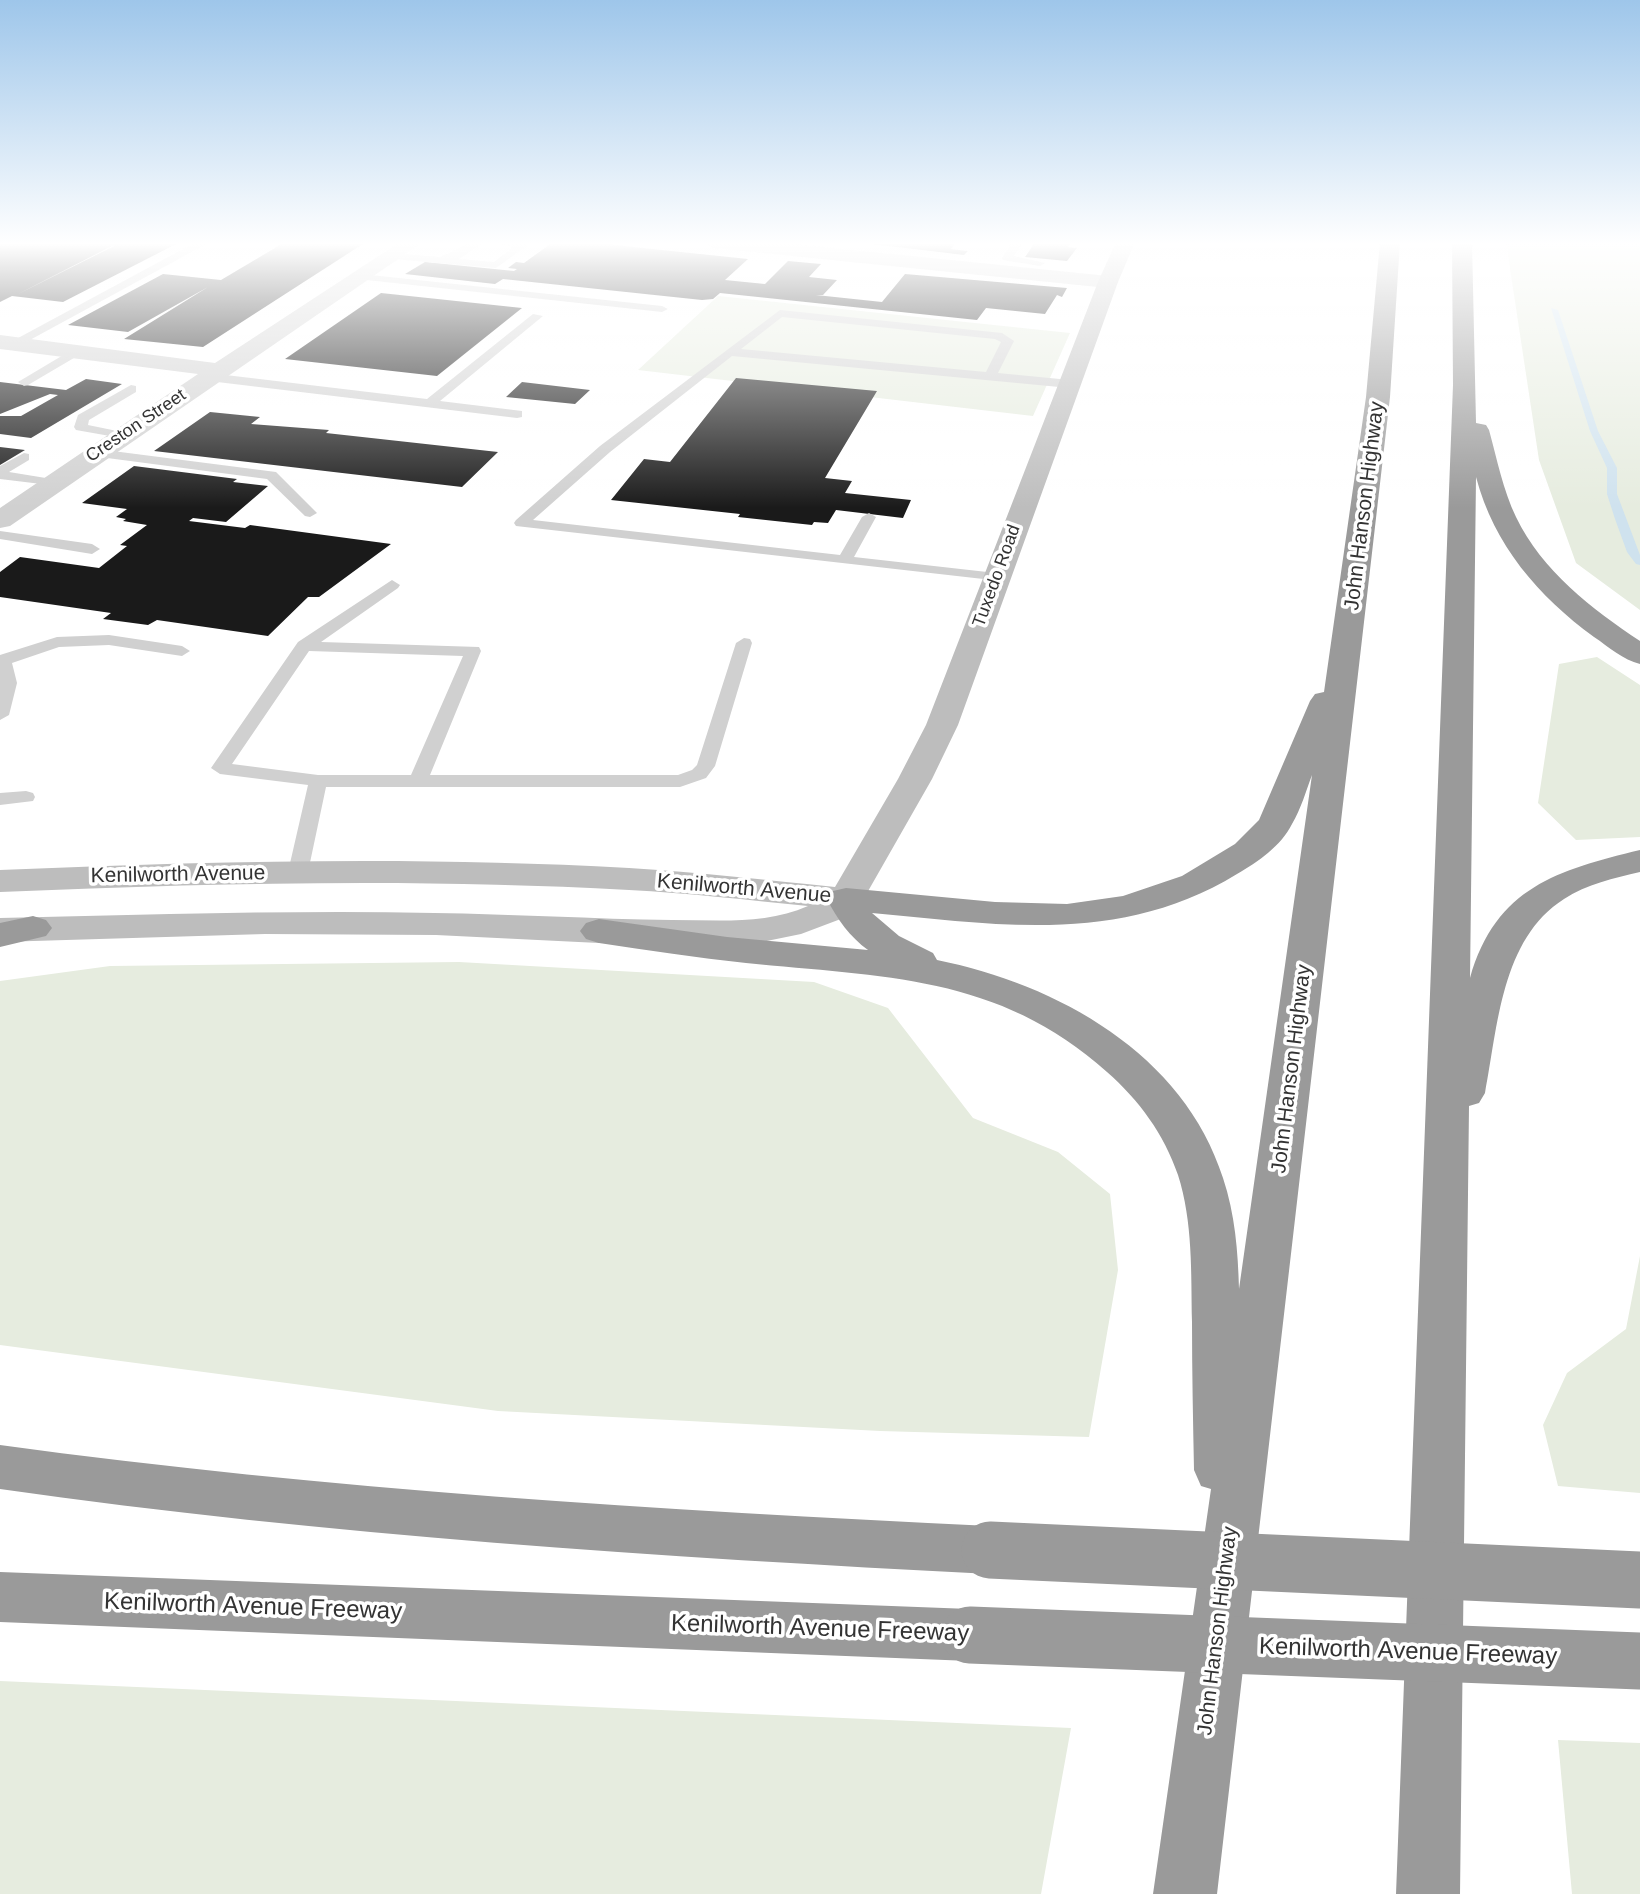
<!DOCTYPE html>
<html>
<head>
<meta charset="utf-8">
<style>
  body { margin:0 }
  canvas { display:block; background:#fff }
</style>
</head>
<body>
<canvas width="1640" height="1894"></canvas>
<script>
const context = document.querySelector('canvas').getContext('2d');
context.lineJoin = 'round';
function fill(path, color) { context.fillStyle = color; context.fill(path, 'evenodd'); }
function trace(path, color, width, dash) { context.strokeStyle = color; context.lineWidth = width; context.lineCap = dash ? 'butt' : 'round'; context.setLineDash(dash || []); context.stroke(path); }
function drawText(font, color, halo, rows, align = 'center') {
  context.font = font + ' Arial,sans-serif'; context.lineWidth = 7; context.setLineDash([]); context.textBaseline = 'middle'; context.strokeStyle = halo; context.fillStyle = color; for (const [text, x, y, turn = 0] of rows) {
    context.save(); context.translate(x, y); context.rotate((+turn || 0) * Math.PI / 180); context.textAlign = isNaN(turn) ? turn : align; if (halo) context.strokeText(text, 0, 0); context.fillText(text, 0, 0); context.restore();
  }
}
const green = new Path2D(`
  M 1506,242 L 1640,242 L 1640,610 L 1576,563 L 1539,460 Z
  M 718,296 L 1070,333 L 1033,416 L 638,370 Z
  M 1597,657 L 1640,685 L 1640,837 L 1576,840 L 1538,803 L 1559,664 Z
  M 459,962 L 814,982 L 888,1008 L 973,1118 L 1058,1152 L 1110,1194 L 1118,1270 L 1089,1437 L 880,1431 L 498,1411 L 0,1345 L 0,981 L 110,966 Z
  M 1640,1256 L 1640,1493 L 1558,1486 L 1543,1425 L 1567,1373 L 1626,1329 Z
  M 0,1681 L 1071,1728 L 1041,1894 L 0,1894 Z
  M 1558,1740 L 1640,1743 L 1640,1894 L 1572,1894 Z`);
const stream = new Path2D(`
  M 1551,308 L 1558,310 L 1598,431 L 1617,468 L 1617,494 L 1640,555 L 1640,565 L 1636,564 L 1627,552 L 1615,519 L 1607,494 L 1607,468 L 1590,431 Z`);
const building = new Path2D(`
  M 0,242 L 120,242 L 16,295 L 122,242 L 180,242 L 63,302 L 12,296 L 0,302 Z
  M 285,242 L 366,242 L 203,347 L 124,339 L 208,287 L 128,332 L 68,325 L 163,274 L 221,280 Z
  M 553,242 L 586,242 L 748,259 L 725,280 L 765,284 L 788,261 L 821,264 L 809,277 L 837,280 L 823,295 L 816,295 L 882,302 L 905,274 L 1067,288 L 1062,297 L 1057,295 L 1045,314 L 986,308 L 977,320 L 720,293 L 713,299 L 702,300 L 503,279 L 495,284 L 405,274 L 425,262 L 514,271 L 517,269 L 508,268 L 516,262 L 524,263 Z
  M 855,242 L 956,242 L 951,249 L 968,251 L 964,255 Z
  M 1039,242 L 1071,242 L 1068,247 L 1077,248 L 1067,261 L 1025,257 L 1034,244 Z
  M 381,293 L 522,308 L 437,376 L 285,359 Z
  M 736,378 L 877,391 L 825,478 L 852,481 L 845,493 L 911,500 L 903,518 L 836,510 L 828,523 L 814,522 L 812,525 L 738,517 L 740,514 L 611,500 L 644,459 L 670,462 Z
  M 86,379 L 122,384 L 31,438 L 0,434 L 0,416 L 21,416 L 58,395 L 50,394 L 0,414 L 0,382 L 66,390 Z
  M 522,382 L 590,390 L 575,404 L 506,397 Z
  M 210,412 L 260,417 L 251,424 L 329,430 L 326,433 L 498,452 L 462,487 L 154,451 Z
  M 0,447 L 25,450 L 0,465 Z
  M 134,466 L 237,479 L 233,482 L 268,486 L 226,522 L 193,518 L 189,521 L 245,528 L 250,525 L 391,544 L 319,597 L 308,597 L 268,636 L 157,620 L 148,625 L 103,619 L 111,613 L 0,597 L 0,572 L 20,557 L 99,568 L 127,546 L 120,545 L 147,525 L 123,521 L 126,519 L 116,517 L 127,509 L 82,503 Z`);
const lane = new Path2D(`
  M 196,242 L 210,242 L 17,347 L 7,344 Z
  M 472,242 L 485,242 L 459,259 L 494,262 L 513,247 L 494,242 L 525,242 L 528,245 L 496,268 L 393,259 L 388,256 L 393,253 L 440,257 Z
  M 1012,242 L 1023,242 L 1014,256 L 1045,263 L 1040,266 L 1003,260 L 1002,258 Z
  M 361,274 L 662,306 L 668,309 L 662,312 L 357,279 L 357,275 Z
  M 780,310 L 1002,333 L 1014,341 L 998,373 L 1070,380 L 1076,384 L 1070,388 L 732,356 L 610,452 L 533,520 L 840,555 L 862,517 L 869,513 L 876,517 L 854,557 L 996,573 L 1001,575 L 1004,578 L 1001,581 L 516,526 L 514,523 L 516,520 L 600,446 ZM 782,317 L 995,339 L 1001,342 L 986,372 L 741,349 Z
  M 533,314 L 543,316 L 440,401 L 522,411 L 522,417 L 517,418 L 209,381 L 203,377 L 209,373 L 427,399 Z
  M 75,348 L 79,349 L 79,355 L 28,385 L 24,386 L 18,382 Z
  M 131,385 L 136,386 L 136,392 L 89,420 L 88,425 L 127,433 L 127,439 L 76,430 L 74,427 L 78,415 Z
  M 97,449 L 276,472 L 317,513 L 310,517 L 305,516 L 267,479 L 92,456 L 92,450 Z
  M 24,453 L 29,454 L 29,460 L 9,472 L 58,480 L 58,486 L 0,479 L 0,466 Z
  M 0,531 L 92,544 L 100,549 L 92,554 L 0,539 Z
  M 392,580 L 400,585 L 398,588 L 321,642 L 479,647 L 481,651 L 430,775 L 678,775 L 692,770 L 697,765 L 736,643 L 744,638 L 750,639 L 752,643 L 715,766 L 706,778 L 680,787 L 326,787 L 308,872 L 305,876 L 291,876 L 288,872 L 308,785 L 220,774 L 211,768 L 298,642 ZM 309,651 L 463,656 L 411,775 L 318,775 L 232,764 Z
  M 109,635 L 182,646 L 190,651 L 182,656 L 109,645 L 59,647 L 12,663 L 17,683 L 9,715 L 0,720 L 0,655 L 57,637 Z
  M 26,791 L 33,793 L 35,797 L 33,801 L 0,805 L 0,793 Z`);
const street = new Path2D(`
  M 400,242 L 423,242 L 10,526 L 0,528 L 0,508 L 198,374 L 0,349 L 0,335 L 215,363 Z
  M 704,242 L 775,242 L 1108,276 L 1115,278 L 1118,282 L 1115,286 L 1108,288 L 713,248 Z`);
const secondary = new Path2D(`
  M 1116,242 L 1135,242 L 1118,282 L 958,725 L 932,779 L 859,907 L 846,917 L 801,934 L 752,944 L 599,943 L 436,935 L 265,934 L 0,942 L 0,918 C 145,915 289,910 434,913 C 513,914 593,919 672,920 C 718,920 765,925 808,906 C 748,900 688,893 629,890 C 419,878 209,883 0,892 L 0,870 C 210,861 420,856 629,868 C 698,872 766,880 835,887 L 898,779 L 926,725 L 1098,282 Z`);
const highway = new Path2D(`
  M 1380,242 L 1400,242 L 1390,397 L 1217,1894 L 1153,1894 L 1211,1489 L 1201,1486 L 1194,1470 C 1193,1421 1192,1371 1192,1322 C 1191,1273 1193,1222 1178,1175 C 1164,1134 1139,1100 1107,1072 C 998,974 882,977 746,963 C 697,958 648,950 599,943 L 586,939 L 580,931 L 586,923 L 599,919 L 727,937 L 868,950 C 850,937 837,919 827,899 L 833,891 L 846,888 L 995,902 L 1067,904 L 1123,896 L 1182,876 L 1235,844 L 1259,820 L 1310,701 L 1315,694 L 1324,692 L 1366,397 ZM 1312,775 L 1239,1289 C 1238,1251 1235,1214 1223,1178 C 1184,1054 1057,984 937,960 L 933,953 L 899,936 L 872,913 C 1000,925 1121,945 1237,874 C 1258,862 1281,846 1292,824 C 1301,809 1306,791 1312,775 Z
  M 1452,242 L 1472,242 L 1476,423 L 1486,425 L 1489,430 C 1497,459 1503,490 1516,517 C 1542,571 1592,609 1640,641 L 1640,664 C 1623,660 1609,647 1594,637 C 1538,596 1494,545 1476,477 L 1470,978 C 1496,887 1558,870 1640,850 L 1640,872 C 1614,878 1587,884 1564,899 C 1501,939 1498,1027 1485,1093 L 1479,1103 L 1469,1106 L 1460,1894 L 1396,1894 L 1453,385 Z
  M 33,916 L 46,920 L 52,928 L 46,936 L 0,947 L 0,923 Z
  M 0,1445 C 329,1490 659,1510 990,1526 L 1009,1533 L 1017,1550 L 1009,1567 L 990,1574 C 659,1557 329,1536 0,1489 Z
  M 0,1572 L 970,1609 L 990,1617 L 999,1635 L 990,1653 L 970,1661 L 0,1622 Z`);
const highwayBridge = new Path2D(`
  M 990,1550 L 1640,1580
  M 970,1635 L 1640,1661`);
const farStreetnames = [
  ["Creston Street",136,426,-34],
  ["Tuxedo Road",997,576,-70]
];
const streetNames = [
  ["John Hanson Highway",1365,506,-83],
  ["Kenilworth Avenue",178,875,-1],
  ["Kenilworth Avenue",744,889,5],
  ["John Hanson Highway",1292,1069,-83],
  ["John Hanson Highway",1218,1631,-83]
];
const nearStreetnames = [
  ["Kenilworth Avenue Freeway",253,1607,2],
  ["Kenilworth Avenue Freeway",820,1629,2],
  ["Kenilworth Avenue Freeway",1408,1652,2]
];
fill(green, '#e6ecdf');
fill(stream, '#cfe2ee');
fill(building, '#1a1a1a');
fill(lane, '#d0d0d0');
fill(street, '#d0d0d0');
fill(secondary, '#bdbdbd');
fill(highway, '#9a9a9a');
trace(highwayBridge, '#9a9a9a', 57);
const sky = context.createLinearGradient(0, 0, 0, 508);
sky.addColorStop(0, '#9ec6ea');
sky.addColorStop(0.48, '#fff');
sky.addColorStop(1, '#ffffff00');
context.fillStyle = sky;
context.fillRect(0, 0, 1640, 508);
drawText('18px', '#333', '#fff', farStreetnames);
drawText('21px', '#333', '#fff', streetNames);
drawText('24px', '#333', '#fff', nearStreetnames);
</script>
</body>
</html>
